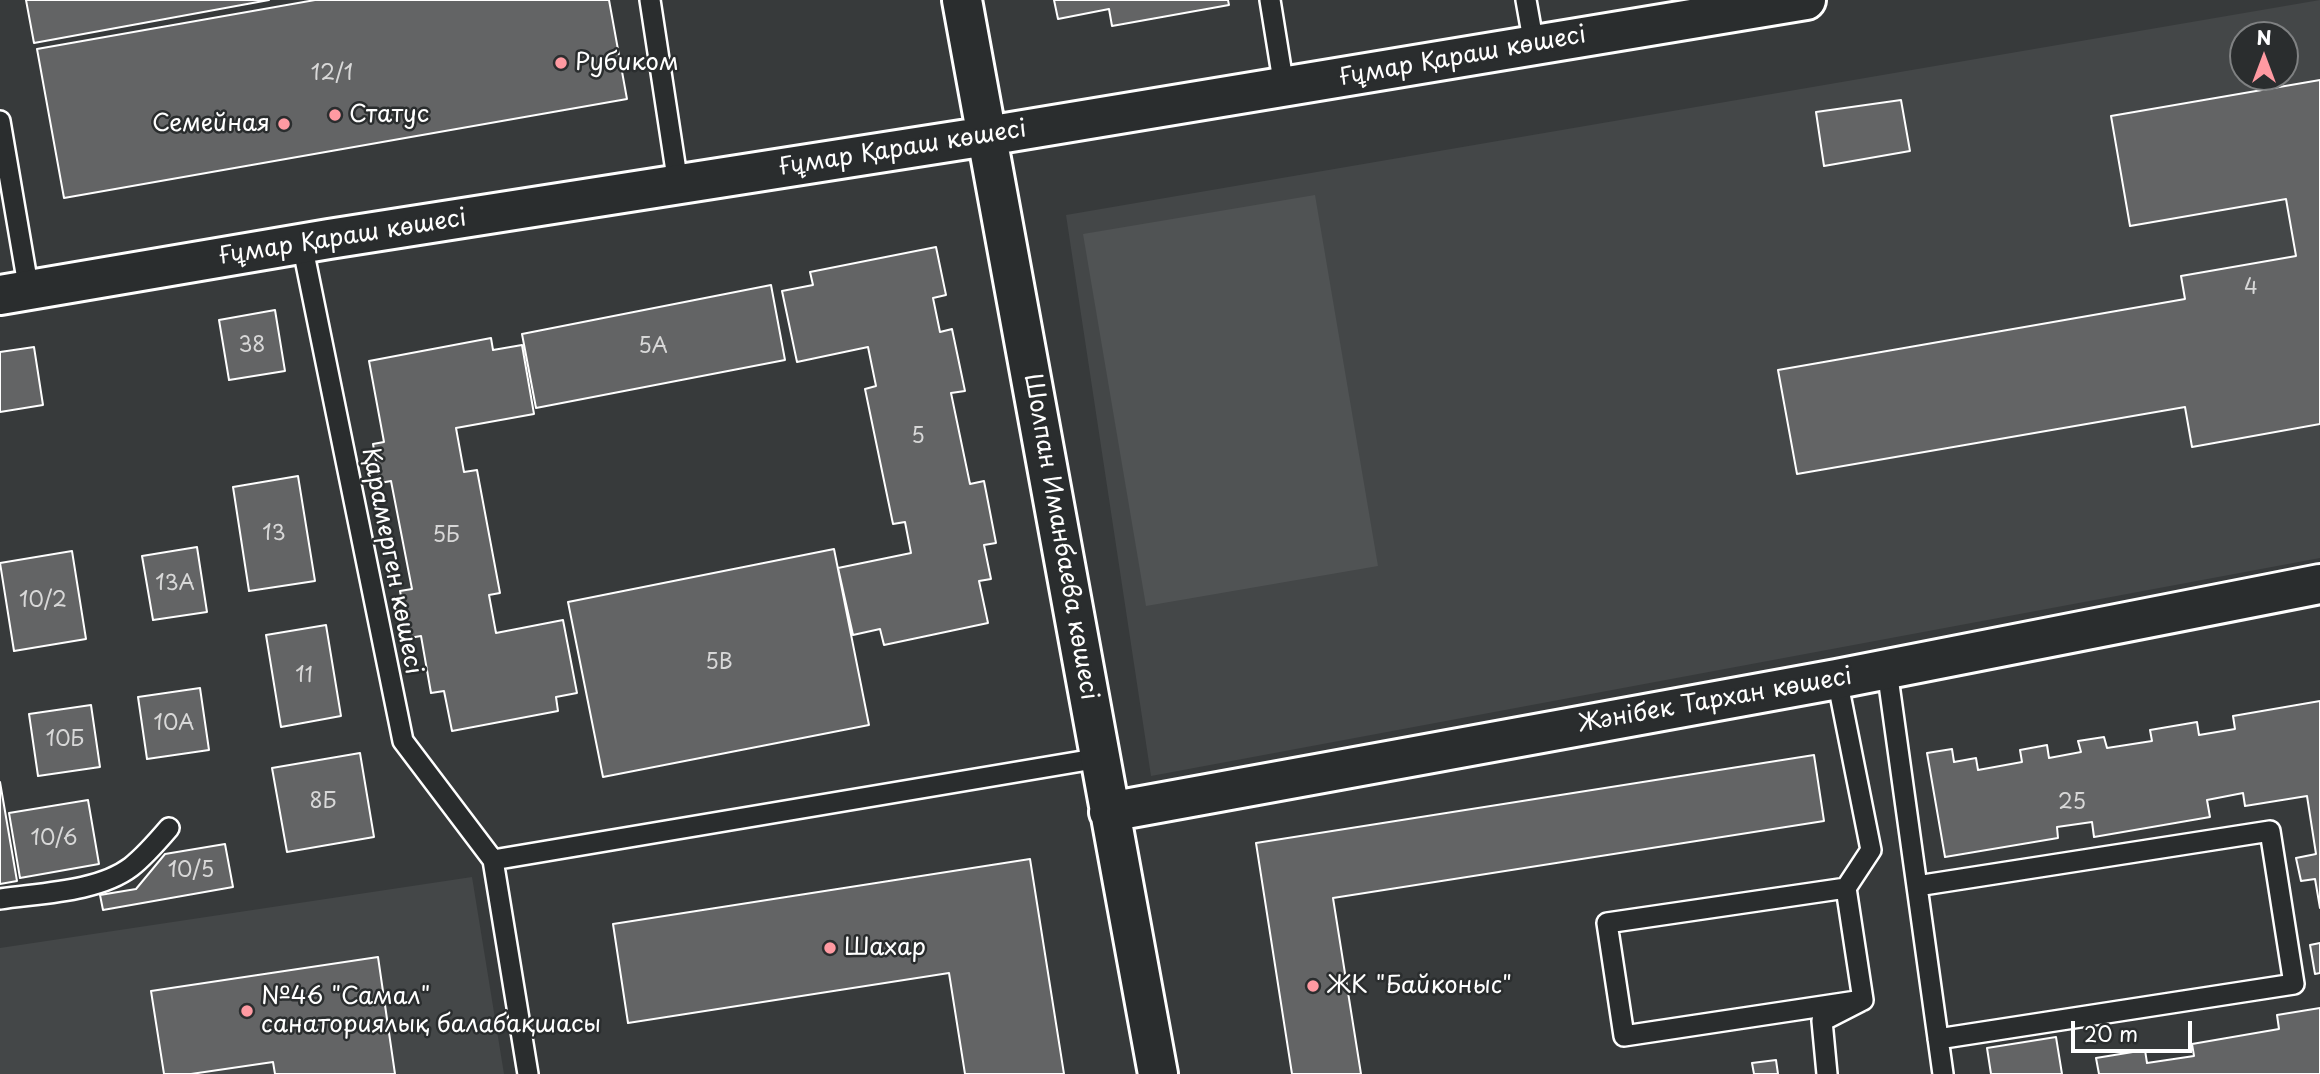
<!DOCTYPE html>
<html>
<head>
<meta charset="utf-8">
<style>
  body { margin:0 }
  #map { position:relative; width:2320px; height:1074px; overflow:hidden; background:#373a3b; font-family:"Playpen Sans",sans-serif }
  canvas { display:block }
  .north { position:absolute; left:2229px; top:21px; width:70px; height:70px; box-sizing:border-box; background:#2a2d2e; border:2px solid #7f8182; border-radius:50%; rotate:0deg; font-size:19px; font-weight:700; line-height:28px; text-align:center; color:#fff }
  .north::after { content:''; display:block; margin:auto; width:24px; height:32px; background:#ff9aa2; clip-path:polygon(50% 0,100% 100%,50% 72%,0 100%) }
  .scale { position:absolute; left:2071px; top:1021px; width:121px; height:32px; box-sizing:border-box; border:4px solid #fff; border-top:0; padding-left:9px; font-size:21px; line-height:24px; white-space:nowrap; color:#fff; -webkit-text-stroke:5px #2a2d2e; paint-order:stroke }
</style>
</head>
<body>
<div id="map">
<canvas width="2320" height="1074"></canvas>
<div class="north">N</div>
<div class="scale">20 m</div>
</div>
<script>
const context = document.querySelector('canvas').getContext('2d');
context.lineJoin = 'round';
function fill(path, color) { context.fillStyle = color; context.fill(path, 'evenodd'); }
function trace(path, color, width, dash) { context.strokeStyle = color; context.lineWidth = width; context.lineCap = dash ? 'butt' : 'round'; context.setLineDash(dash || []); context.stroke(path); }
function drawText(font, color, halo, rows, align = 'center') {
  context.font = font + ' "Playpen Sans",sans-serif'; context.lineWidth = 5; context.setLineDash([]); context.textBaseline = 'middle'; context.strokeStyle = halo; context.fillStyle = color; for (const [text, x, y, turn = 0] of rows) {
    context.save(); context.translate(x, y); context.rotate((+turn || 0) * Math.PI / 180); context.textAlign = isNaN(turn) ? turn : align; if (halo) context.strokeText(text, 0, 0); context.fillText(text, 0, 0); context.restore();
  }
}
const built = new Path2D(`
  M 2320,0 L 2320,558 L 1151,776 L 1066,215 ZM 2243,35 L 2285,35 L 2285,77 L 2243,77 Z
  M 472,877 L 504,1074 L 0,1074 L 0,948 Z`);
const green = new Path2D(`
  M 1315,195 L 1378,566 L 1146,606 L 1083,234 Z`);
const building = new Path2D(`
  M 26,0 L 269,0 L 34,43 Z
  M 315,0 L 609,0 L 627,99 L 64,198 L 37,49 Z
  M 1054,0 L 1228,0 L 1229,5 L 1112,26 L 1109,9 L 1058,19 Z
  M 2320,80 L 2320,424 L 2192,447 L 2185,407 L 1797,474 L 1778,370 L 2185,299 L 2181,276 L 2296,256 L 2286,199 L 2130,226 L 2111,116 Z
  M 1901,100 L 1910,151 L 1824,166 L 1816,112 Z
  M 936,247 L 946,295 L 933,298 L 940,332 L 952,329 L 965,391 L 951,393 L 970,484 L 984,481 L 996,543 L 984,545 L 991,579 L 979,581 L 988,623 L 884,645 L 880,629 L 853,635 L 838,568 L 911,553 L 905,522 L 893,524 L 865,389 L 876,386 L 868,347 L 797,362 L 782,291 L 813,285 L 810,272 Z
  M 771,285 L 785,360 L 536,408 L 522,334 Z
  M 275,310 L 285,371 L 229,380 L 219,320 Z
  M 491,338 L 493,350 L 522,345 L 534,414 L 456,428 L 464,472 L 477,470 L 500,593 L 489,595 L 496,633 L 563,620 L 577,693 L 556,697 L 558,711 L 452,731 L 444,691 L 431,693 L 421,636 L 409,638 L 400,591 L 412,589 L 391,481 L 380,483 L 373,444 L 384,442 L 369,361 Z
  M 34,347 L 43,405 L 0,412 L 0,352 Z
  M 298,476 L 315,581 L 249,591 L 233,487 Z
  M 197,547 L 207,612 L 153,620 L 142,556 Z
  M 834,549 L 869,725 L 603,777 L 568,602 Z
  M 72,551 L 86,639 L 14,651 L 0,563 Z
  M 326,625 L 341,716 L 281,727 L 266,635 Z
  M 200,688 L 209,750 L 147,759 L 138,697 Z
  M 2320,701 L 2320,908 L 2315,879 L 2301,881 L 2296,858 L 2316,854 L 2307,796 L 2245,806 L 2243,793 L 2207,800 L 2210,817 L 2094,837 L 2092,822 L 2057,827 L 2058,838 L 1945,857 L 1927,753 L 1952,749 L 1954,762 L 1976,758 L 1978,770 L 2022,762 L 2020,750 L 2047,745 L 2049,758 L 2081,752 L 2078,741 L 2104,737 L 2107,748 L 2152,741 L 2150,730 L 2197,722 L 2199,735 L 2235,729 L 2233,716 Z
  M 91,705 L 100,767 L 38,776 L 29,714 Z
  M 360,753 L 374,837 L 287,852 L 272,768 Z
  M 1814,755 L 1824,821 L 1333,898 L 1361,1074 L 1292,1074 L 1256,843 Z
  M 0,782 L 17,881 L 0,884 Z
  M 88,800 L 99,864 L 20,878 L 9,813 Z
  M 225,844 L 233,887 L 103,910 L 100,895 L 136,889 L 165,854 Z
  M 1030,859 L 1064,1074 L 965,1074 L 949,973 L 628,1023 L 613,924 Z
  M 2320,943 L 2320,973 L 2315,974 L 2310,945 Z
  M 378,957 L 395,1074 L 275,1074 L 273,1062 L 191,1074 L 164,1074 L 151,991 Z
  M 2320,1008 L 2320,1074 L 2099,1074 L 2096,1058 L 2145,1050 L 2147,1063 L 2194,1056 L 2192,1044 L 2279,1029 L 2277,1015 Z
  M 2056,1037 L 2062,1074 L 1991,1074 L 1987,1048 Z
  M 1776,1060 L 1778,1074 L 1754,1074 L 1752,1063 Z`);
const service = new Path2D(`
  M 650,0 L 678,184
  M 1270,0 L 1284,87
  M 1526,0 L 1534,45
  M 0,121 L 29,291
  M 302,244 L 403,741 L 493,860 L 528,1074
  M 1887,670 L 1943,1074
  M 493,860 L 1100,758
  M 1917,886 L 2270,831 L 2294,984 L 1938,1039
  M 1846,888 L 1607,923 L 1624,1036 L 1863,1000
  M 0,899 C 40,893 98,892 131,867 C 145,856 157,842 169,828
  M 1827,1074 L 1822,1021 L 1863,1000 L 1846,888 L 1871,850 L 1837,679`);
const minor = new Path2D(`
  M 962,0 L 1158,1074
  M 0,295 L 329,239 L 987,136 L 1806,0
  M 1109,812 L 1837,679 L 2320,584`);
const markers = [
  [561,63,7,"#ff9aa2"],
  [335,115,7,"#ff9aa2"],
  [284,124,7,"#ff9aa2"],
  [830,948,7,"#ff9aa2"],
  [1313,986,7,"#ff9aa2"],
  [247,1011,7,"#ff9aa2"]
];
const numberNames = [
  ["12/1",332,74],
  ["4",2251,288],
  ["38",252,346],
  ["5А",653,347],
  ["5",918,437],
  ["13",274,534],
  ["5Б",446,536],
  ["13А",175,584],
  ["10/2",43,601],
  ["5В",719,663],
  ["11",304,676],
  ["10А",174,724],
  ["10Б",65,740],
  ["8Б",323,802],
  ["25",2072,803],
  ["10/6",54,839],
  ["10/5",191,871]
];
const streetNames = [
  ["Ғұмар Қараш көшесі",1463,57,-10],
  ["Ғұмар Қараш көшесі",903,149,-9],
  ["Ғұмар Қараш көшесі",343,238,-9],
  ["Шолпан Иманбаева көшесі",1060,537,80],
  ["Қарамерген көшесі",391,561,79],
  ["Жәнібек Тархан көшесі",1715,701,-10]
];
const poiNames = [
  ["Рубиком",575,63],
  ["Статус",349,115],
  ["Семейная",270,124,"right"],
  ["Шахар",844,948],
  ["ЖК \"Байконыс\"",1327,986],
  ["№46 \"Самал\"",261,997],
  ["санаториялық балабақшасы",261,1025]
];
fill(built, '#444748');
fill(green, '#505354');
fill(building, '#636465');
trace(building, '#fff', 2);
trace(service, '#fff', 24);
trace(minor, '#fff', 44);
trace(service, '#2a2d2e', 19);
trace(minor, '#2a2d2e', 38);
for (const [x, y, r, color] of markers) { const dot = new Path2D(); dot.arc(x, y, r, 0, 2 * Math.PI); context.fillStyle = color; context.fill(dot); trace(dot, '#2a2d2e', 2.5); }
drawText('21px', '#d8d8d8', null, numberNames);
drawText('24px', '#fff', '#2a2d2e', streetNames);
drawText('24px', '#fff', '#2a2d2e', poiNames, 'left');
</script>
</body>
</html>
